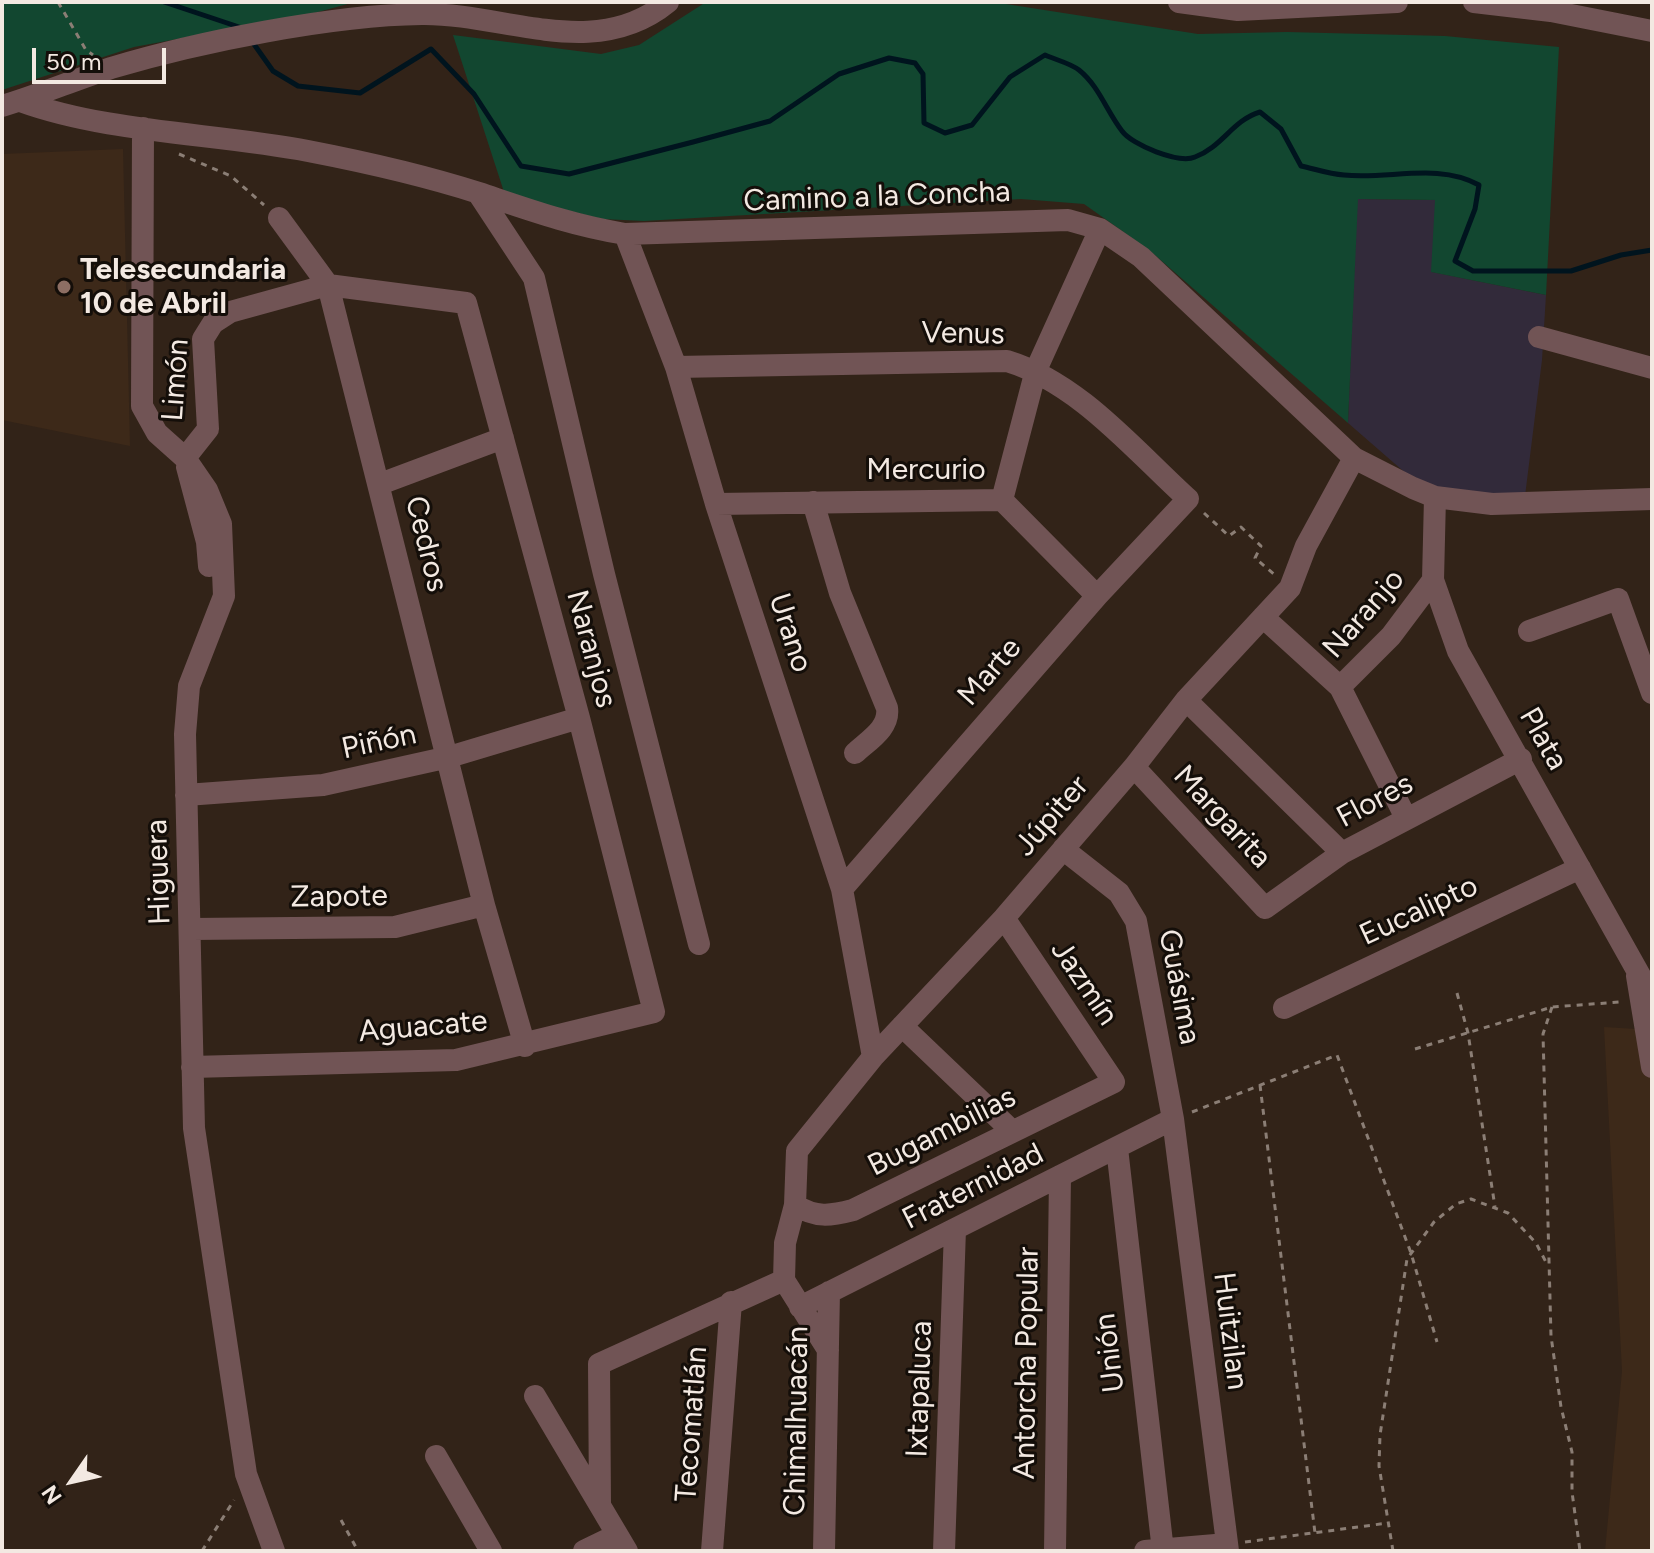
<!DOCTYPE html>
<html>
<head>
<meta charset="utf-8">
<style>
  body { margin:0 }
  #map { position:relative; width:1654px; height:1553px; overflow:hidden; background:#322318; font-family:Figtree,sans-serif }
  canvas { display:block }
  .frame { position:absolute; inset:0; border:4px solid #f3e9e2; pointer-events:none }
  .north { position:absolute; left:32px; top:1441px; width:80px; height:80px; -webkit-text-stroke:6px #140e09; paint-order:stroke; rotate:236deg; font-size:22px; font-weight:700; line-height:32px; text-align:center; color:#f3e9e2 }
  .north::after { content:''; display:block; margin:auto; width:28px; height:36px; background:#f3e9e2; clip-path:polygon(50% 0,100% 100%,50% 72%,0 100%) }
  .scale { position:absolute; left:32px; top:48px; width:134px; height:36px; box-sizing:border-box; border:4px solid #f3e9e2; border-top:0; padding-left:10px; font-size:24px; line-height:28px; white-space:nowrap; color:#f3e9e2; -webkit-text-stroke:6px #140e09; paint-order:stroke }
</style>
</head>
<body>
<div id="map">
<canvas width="1654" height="1553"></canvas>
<div class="frame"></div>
<div class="north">N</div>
<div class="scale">50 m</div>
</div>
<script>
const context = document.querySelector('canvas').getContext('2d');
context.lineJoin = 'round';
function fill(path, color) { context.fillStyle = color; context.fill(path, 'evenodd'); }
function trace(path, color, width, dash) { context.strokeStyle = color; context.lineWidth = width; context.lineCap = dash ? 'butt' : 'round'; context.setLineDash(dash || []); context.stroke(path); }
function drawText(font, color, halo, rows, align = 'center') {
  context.font = font + ' Figtree,sans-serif'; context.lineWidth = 6; context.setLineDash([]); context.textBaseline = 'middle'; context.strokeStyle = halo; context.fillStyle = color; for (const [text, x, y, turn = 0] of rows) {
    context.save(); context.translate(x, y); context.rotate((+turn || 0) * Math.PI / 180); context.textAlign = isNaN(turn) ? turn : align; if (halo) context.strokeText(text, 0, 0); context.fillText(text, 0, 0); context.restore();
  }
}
const built = new Path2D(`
  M 123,149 L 130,446 L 2,420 L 2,154 Z
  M 1604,1027 L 1652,1030 L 1652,1551 L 1605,1551 L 1622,1371 Z`);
const industrial = new Path2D(`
  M 1357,199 L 1436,200 L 1432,272 L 1546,295 L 1542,360 L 1524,504 L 1417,483 L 1348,423 Z`);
const green = new Path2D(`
  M 2,2 L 355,2 L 307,15 L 134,47 L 2,90 Z
  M 706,2 L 993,2 L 1198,34 L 1287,32 L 1445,36 L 1559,47 L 1546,295 L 1431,272 L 1435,200 L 1358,199 L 1348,423 L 1149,250 L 1084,204 L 1021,199 L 644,221 L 602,219 L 505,195 L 453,35 L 601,54 L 639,45 Z`);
const stream = new Path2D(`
  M 164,2 L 242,28
  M 251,40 L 273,71 L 298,86 L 360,93 L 431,49 L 474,94 L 521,166 L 569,174 L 693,142 L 770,121 L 839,74 L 889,58 L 915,63 L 923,74 L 924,123 L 945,133 L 972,125 L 1010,77 L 1045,55 C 1056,60 1070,63 1079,70 C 1099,86 1107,112 1122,131 C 1132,145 1179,164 1195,157 C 1222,147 1233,120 1260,112 L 1281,129 L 1301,166 C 1315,169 1329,174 1344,175 C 1388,180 1438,162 1479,185 L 1475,209 L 1455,261 L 1473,271 L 1571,271 L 1621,255 L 1652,250`);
const path = new Path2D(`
  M 58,2 L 86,50 L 93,55
  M 179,154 L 231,176 L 264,205
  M 1204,513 L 1229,536 L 1241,527 L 1261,546 L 1255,558 L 1275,575
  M 1457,993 L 1468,1033 L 1495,1207
  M 1552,1007 L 1543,1034 L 1551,1336 L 1561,1407 L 1572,1452 L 1572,1492 L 1580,1551
  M 1415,1049 L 1552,1007 L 1620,1002
  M 1260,1085 L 1315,1533
  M 1192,1112 L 1337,1055 L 1411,1253 L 1437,1342
  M 341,1520 L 358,1551
  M 1245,1542 L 1388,1523
  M 202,1551 L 234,1500
  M 1393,1551 L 1379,1466 L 1380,1435 L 1407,1259 L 1434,1222 L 1456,1204 L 1471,1199 L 1508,1213 L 1536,1243 L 1548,1266`);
const minor = new Path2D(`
  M 1179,2 L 1238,10 L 1397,2
  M 1474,2 L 1551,11 L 1652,31
  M 20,101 C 108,133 214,133 308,151 C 365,162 423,175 479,193 C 530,210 571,225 625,234 L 1068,220 L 1100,229 L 1141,257 L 1354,458 L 1413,488 L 1435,497 L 1492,504 L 1652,499
  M 2,106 C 39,95 74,80 111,68 C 198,42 332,15 422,14 C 505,13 595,62 668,2
  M 143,128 L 142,406 L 157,433 L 185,458 L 207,490 L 221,524 L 224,596 L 189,686 L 185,734 L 194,1128 L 246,1474 L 274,1551
  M 478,193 L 534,278 L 604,574 L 699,944
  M 279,218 L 328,285 L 484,905 L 525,1046
  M 625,234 L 676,367 L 716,504 L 842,889 L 873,1057
  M 1539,337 L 1652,368
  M 676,367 L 1007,361 C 1079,383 1133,449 1188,499 L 1097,596 L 842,889
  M 185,458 L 208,429 L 203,339 L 213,323 L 230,312 L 328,285 L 466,303 L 579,718 L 654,1012 L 456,1060 L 192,1067
  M 187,467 L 207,542 L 209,566
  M 380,484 L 503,438
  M 1435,497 L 1433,580 L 1458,651 L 1652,997
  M 1002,500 L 1036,370 L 1100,229
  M 813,502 L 840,593 L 887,708 C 890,728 869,740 855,753
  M 716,504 L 1002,500 L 1097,596
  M 1263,617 L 1340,687 L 1406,818
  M 1529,631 L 1618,599 L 1652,693
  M 1340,687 L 1391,636 L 1433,580
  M 1186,700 L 1342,853
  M 1134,767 L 1265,908 L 1342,853 L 1521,759
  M 186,795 L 323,785 L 449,757 L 579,718
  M 1063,849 L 1119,893 L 1136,921 L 1173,1119 L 1228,1551
  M 192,929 L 395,927 L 484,905
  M 1637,976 L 1652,1067
  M 1284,1008 L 1580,868
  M 902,1026 L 1011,1130
  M 1117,1148 L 1163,1551
  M 795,1205 C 816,1218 830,1216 853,1210 L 1114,1082 L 1004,918
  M 800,1307 L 1173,1119
  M 828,1350 L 784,1280 L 785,1243 L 795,1205 L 797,1151 L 873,1057 L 1004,918 L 1134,767 L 1186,700 L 1290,588 L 1306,546 L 1354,458
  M 535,1396 L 627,1551
  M 436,1456 L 491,1551
  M 600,1505 L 599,1364 L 784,1280
  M 584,1551 L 617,1535
  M 712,1551 L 731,1302
  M 824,1551 L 829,1292
  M 944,1551 L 955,1229
  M 1055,1551 L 1060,1176
  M 1145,1551 L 1227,1544`);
const markers = [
  [64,287,8,"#8d6e63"]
];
const streetNames = [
  ["Camino a la Concha",877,197,-2],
  ["Venus",963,334,1],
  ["Limón",176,380,-86],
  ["Mercurio",926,470],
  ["Cedros",426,544,76],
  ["Naranjo",1364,614,-49],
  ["Urano",790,633,72],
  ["Naranjos",591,649,75],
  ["Marte",990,672,-49],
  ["Plata",1543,739,60],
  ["Piñón",379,742,-12],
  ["Flores",1375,801,-28],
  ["Júpiter",1052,816,-49],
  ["Margarita",1222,817,47],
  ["Higuera",159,872,-92],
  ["Zapote",339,897,-1],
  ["Eucalipto",1419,911,-25],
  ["Jazmín",1084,983,56],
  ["Guásima",1179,987,79],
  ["Aguacate",423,1027,-5],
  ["Bugambilias",942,1132,-27],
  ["Fraternidad",973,1187,-27],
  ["Huitzilan",1230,1331,83],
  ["Unión",1110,1353,-97],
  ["Antorcha Popular",1027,1363,-89],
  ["Ixtapaluca",920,1389,-88],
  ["Chimalhuacán",797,1421,-89],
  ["Tecomatlán",692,1424,-86]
];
const poiNames = [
  ["Telesecundaria",80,270],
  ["10 de Abril",80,304]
];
fill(built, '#3d2919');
fill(industrial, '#322a3a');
fill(green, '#124730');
trace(stream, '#00141e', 5);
trace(path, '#8b7e75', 3, [6, 6]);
trace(minor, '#715455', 22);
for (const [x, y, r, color] of markers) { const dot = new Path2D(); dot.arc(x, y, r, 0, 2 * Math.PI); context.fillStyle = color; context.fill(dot); trace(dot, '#140e09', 3); }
drawText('30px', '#f3e9e2', '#140e09', streetNames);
drawText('bold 30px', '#f3e9e2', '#140e09', poiNames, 'left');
</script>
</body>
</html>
